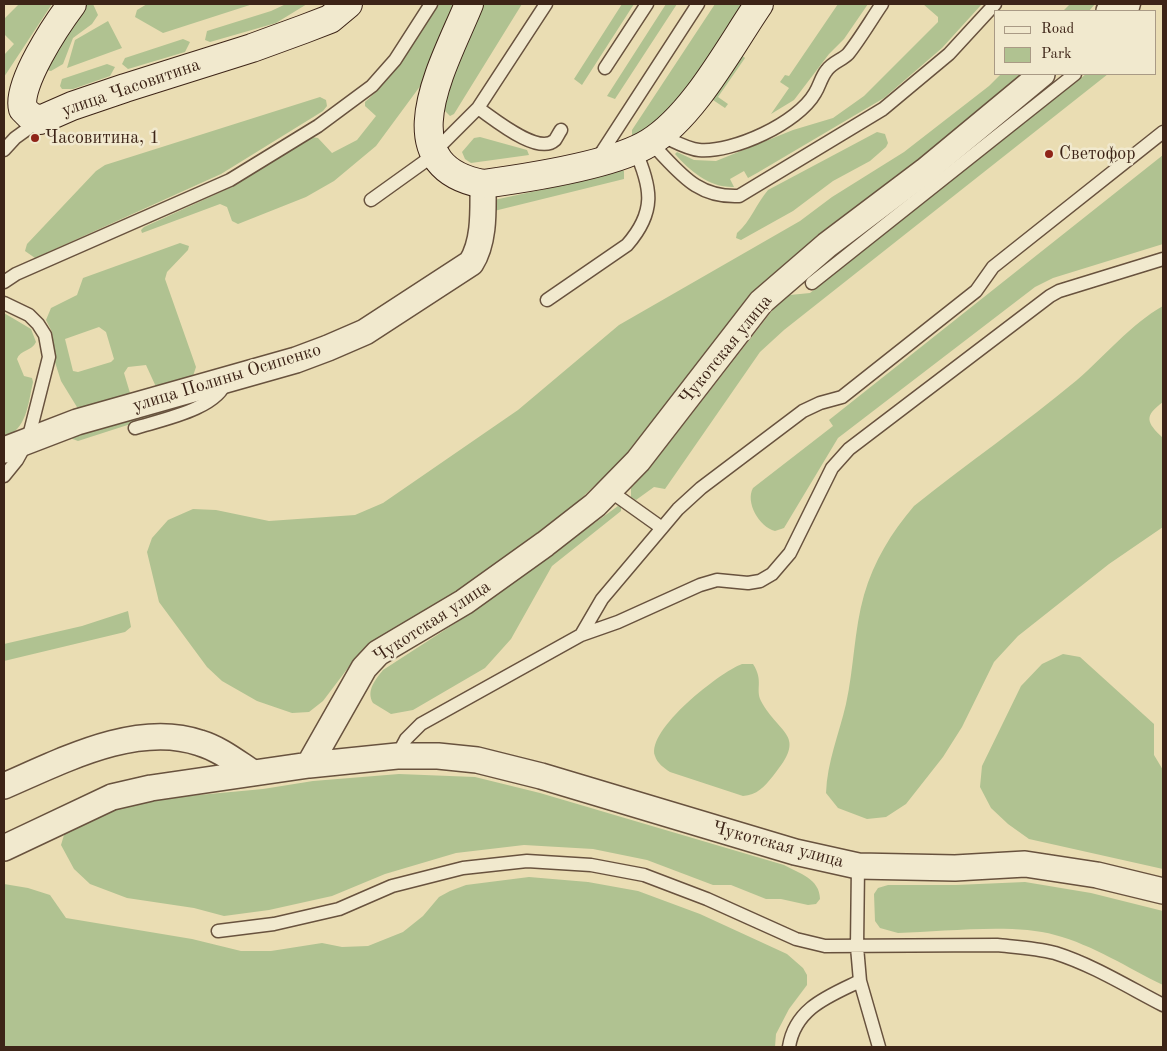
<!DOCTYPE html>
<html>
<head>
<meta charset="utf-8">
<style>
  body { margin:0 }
  #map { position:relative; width:1167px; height:1051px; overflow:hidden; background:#eaddb3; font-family:"Old Standard TT",serif }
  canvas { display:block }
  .frame { position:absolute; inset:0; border:5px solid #3d2417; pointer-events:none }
  .legend { position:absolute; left:994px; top:10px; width:162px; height:65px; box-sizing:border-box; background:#f1e9ce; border:1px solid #a99a85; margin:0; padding:6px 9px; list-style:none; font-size:15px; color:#3d2417 }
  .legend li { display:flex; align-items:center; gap:10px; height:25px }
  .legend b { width:25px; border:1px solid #a99a85 }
</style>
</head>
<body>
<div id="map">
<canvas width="1167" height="1051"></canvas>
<div class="frame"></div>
<ul class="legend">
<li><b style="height:6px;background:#f1e9ce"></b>Road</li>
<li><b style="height:14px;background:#b0c291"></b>Park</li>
</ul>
</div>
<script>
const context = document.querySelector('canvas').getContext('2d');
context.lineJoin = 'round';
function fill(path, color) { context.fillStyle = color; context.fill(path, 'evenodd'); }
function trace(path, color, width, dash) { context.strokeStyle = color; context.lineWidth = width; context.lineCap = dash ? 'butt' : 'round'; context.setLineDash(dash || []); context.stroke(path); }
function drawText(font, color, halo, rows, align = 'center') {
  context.font = font + ' "Old Standard TT",serif'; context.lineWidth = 5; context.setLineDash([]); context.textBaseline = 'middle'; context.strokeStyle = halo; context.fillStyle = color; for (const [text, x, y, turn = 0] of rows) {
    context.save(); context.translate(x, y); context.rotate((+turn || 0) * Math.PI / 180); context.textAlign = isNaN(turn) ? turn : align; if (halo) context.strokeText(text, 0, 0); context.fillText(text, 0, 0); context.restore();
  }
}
const green = new Path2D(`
  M 19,4 L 52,4 L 4,77 L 4,55 L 14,44 L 4,34 L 4,19 Z
  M 93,4 L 98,15 L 92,24 L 73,38 L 63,64 L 51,71 L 46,70 L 84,5 Z
  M 147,4 L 253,4 L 163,33 L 135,17 L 137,10 Z
  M 286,4 L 307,4 L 276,23 L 210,42 L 205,40 L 207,31 L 271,11 Z
  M 439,4 L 453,4 L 421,85 L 376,146 L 334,181 L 306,197 L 238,224 L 232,221 L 227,207 L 220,204 L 142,233 L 141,230 L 144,227 L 234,186 L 312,137 L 318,138 L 332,153 L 357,140 L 376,116 L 365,106 L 365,102 C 397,75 417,38 439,4 Z
  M 483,4 L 522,4 L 454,114 L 450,116 L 442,108 L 443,102 Z
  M 622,4 L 634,4 L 582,85 L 574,79 Z
  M 666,4 L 677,4 L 615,99 L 607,96 Z
  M 715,4 L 744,4 L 687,92 L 656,124 L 632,137 L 632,130 Z
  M 838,4 L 868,4 L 844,39 L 829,54 L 794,100 L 771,114 L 789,88 L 780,82 L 785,75 L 789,76 Z
  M 923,4 L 982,4 L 942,48 L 884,98 L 757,173 L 748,178 L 744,171 L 730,179 L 734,187 C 710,188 690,171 675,154 L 677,152 L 694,160 L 716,161 L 793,130 L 833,118 L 864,96 L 938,22 L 938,17 Z
  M 1070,4 L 1095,4 L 1089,11 L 1063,11 Z
  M 108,21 L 122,48 L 67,68 L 75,40 Z
  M 183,39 L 190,42 L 185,52 L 128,69 L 122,64 L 125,58 Z
  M 740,54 L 745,58 L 718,97 L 728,104 L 725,108 L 710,98 Z
  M 107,64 L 115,67 L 110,76 L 73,89 L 62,89 L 60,86 L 62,79 Z
  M 1001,74 L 1025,74 L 920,159 L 824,230 L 750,294 L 631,451 L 573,506 L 460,590 L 374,642 L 354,660 L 323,701 L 309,712 L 292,713 L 257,701 L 222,681 L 207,667 L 159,602 L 147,552 L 152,538 L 168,520 L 193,509 L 216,510 L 269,521 L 355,515 L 383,503 L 518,410 L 619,325 L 800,221 L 832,197 L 904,152 L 989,86 Z
  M 1086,74 L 1108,74 L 784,330 L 760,352 L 665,489 L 654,487 L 636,500 L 631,497 L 631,488 L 649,469 L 775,307 L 790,295 L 810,293 L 815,289 Z
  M 320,97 L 326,100 L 327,106 L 323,111 L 221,174 L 35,258 L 25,251 L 27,244 L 96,171 L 105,165 Z
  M 877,132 L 885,134 L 888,143 L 886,147 L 870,161 L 833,181 L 793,211 L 741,240 L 736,238 L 737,233 C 751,221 756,204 768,190 Z
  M 480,137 L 527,150 L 529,155 L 471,163 L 465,159 L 462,152 L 474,138 Z
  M 1163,155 L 1163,244 L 1053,278 L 1035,287 L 838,438 L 784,528 L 775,531 C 759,527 745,502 753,488 L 833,426 L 829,420 Z
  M 622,170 L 624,171 L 624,179 L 490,212 L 494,200 L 592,179 Z
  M 180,243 L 189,246 L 188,250 L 167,272 L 165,279 L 196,367 L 192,379 L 157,389 L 146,365 L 128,367 L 124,373 L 130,393 L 129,397 L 80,412 L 61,381 L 54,359 L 52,332 L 46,320 L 51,308 L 77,295 L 83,278 ZM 99,327 L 106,332 L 114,359 L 111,362 L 78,372 L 73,371 L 65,339 Z
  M 1163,306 L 1163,402 C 1144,416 1146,422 1163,438 L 1163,527 L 1109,564 L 1018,636 L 994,662 L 962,727 L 943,757 L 906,804 L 886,817 L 867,819 L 838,808 L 826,793 C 827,762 839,734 846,704 C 854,668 854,630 864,595 C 874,561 891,533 914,506 C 968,463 1024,424 1077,380 C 1105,356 1131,324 1163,306 Z
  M 4,313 L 31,329 L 36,342 C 32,351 20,350 17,359 L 24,376 L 32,378 L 33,382 C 28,404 27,429 4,438 Z
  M 212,388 L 202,401 L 78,441 L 70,438 L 73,429 Z
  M 618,506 L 621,507 L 621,511 L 552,566 L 511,639 L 485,668 L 413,710 L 391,714 L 373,703 C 366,691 375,680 383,670 L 471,613 Z
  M 128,611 L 131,627 L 125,632 L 4,661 L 4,644 L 82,626 Z
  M 1063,654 L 1080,657 L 1154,724 L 1154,755 L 1163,770 L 1163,869 L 1029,839 L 1008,824 L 991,808 L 980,787 L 982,766 L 1021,686 L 1042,664 Z
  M 742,664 L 753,664 C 764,681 755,689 761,701 C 780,736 808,734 773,776 C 764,787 757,795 743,796 L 670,772 C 664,768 657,763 655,756 C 646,730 720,672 742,664 Z
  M 399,774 L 475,777 L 540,793 L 784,865 C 799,873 820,879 820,899 L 816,904 L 808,905 L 781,899 L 766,899 L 731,885 L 713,885 L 647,860 L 593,849 L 524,845 L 456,853 L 385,874 L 332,896 L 269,910 L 224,916 L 194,908 L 127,898 L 90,884 L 74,869 L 61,845 L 64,835 L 72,828 L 121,806 L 156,799 L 263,789 L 313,781 Z
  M 529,877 L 588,882 L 638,891 L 700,914 L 787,954 L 803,968 L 807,975 L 807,985 L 789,1009 L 776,1034 L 775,1047 L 4,1047 L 4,884 L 28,888 L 50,895 L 66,918 L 192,939 L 241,951 L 271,951 L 322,943 L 342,947 L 368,946 L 403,932 L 423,916 L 439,897 L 450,891 L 466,885 Z
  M 1025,882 L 1091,893 L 1163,911 L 1163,985 C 1128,968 1093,945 1055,935 C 1013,923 943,932 898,933 L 880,928 L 875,921 L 874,894 L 878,888 L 888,885 L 956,885 Z`);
const lane = new Path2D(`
  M 1132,11 L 1134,4
  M 605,68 L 647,4
  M 478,108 C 493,118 538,156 555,140 C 557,137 559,133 561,130
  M 660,135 C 672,140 687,149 699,150 C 733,153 798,123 815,93 C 820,85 821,77 827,70 C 833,62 842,60 848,54 C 860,39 871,20 882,4
  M 650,142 C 679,171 695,198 739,196 L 883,109 L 949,54 L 995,4
  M 4,150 L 15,138 L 40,120
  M 598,158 L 698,4
  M 371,200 L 424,162 L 478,108 L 546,4
  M 4,282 L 16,274 L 230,180 L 318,126 L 372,86 L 395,60 L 431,4
  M 812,283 L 1075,74
  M 547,300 L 627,245 C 656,212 652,188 635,150
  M 4,303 L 29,315 L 38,324 L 45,335 L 49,357 L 28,440 L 17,460 L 4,476
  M 135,428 C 160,420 218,409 226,381
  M 610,491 L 662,528
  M 581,635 L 602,599 L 678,509 L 701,488 L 803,411 L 820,403 L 842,397 L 976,291 L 993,267 L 1163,132
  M 397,756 L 406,739 L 421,724 L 581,635 L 618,622 L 700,585 L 717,580 L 748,583 L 760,581 L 772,574 L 790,553 L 832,468 L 849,449 L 1050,296 L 1059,291 L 1163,259
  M 858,866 L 857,947 L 860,981 L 879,1047
  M 218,931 L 274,924 L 339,909 L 392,886 L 463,868 L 527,861 L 591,865 L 644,875 L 707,899 L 796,939 L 825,946 L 997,945 C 1016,947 1036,948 1055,953 C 1093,965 1128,987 1163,1005
  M 789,1047 C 795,1008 829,996 860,981`);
const street = new Path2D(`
  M 1109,11 L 1116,4
  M 1042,74 L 925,171 L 827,245 L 761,302 L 638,461 L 595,505 L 545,544 L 464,602 L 378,653 L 364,668 L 309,765 L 397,756 L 438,756 L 477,760 L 541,776 L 795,852 L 858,866 L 955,868 L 1025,864 L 1097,875 L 1163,891
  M 4,450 L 77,422 L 296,360 L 328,348 L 365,332 L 471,263 C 485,241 483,209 483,184
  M 4,786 C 62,761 137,721 200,743 C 220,749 236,762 253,773
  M 4,848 L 112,797 L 151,788 L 309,765`);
const secondary = new Path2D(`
  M 72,4 C 57,24 16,85 23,109 L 30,116 L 40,120 L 72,106 L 125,88 L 252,48 L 304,29 L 330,19 L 348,4
  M 469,4 C 446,61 384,165 483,184 C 527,178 613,165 649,143 C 694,115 729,48 759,4`);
const markers = [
  [35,138,5,"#8f2418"],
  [1049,154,5,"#8f2418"]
];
const streetNames = [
  ["улица Часовитина",131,88,-19],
  ["Чукотская улица",726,350,-51],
  ["улица Полины Осипенко",227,378,-17],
  ["Чукотская улица",432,622,-33],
  ["Чукотская улица",778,845,15]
];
const poiNames = [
  ["Часовитина, 1",45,138],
  ["Светофор",1059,154]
];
fill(green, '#b0c291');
trace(lane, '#68523e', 15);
trace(street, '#68523e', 28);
trace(secondary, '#3d2417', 30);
trace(lane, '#f1e9ce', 12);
trace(street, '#f1e9ce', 25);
trace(secondary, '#f1e9ce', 28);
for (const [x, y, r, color] of markers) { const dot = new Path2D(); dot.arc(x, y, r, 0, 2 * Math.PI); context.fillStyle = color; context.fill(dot); trace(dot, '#f1e9ce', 2); }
drawText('18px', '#3d2417', '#f1e9ce', streetNames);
drawText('18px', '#3d2417', '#f1e9ce', poiNames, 'left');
</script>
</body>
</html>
